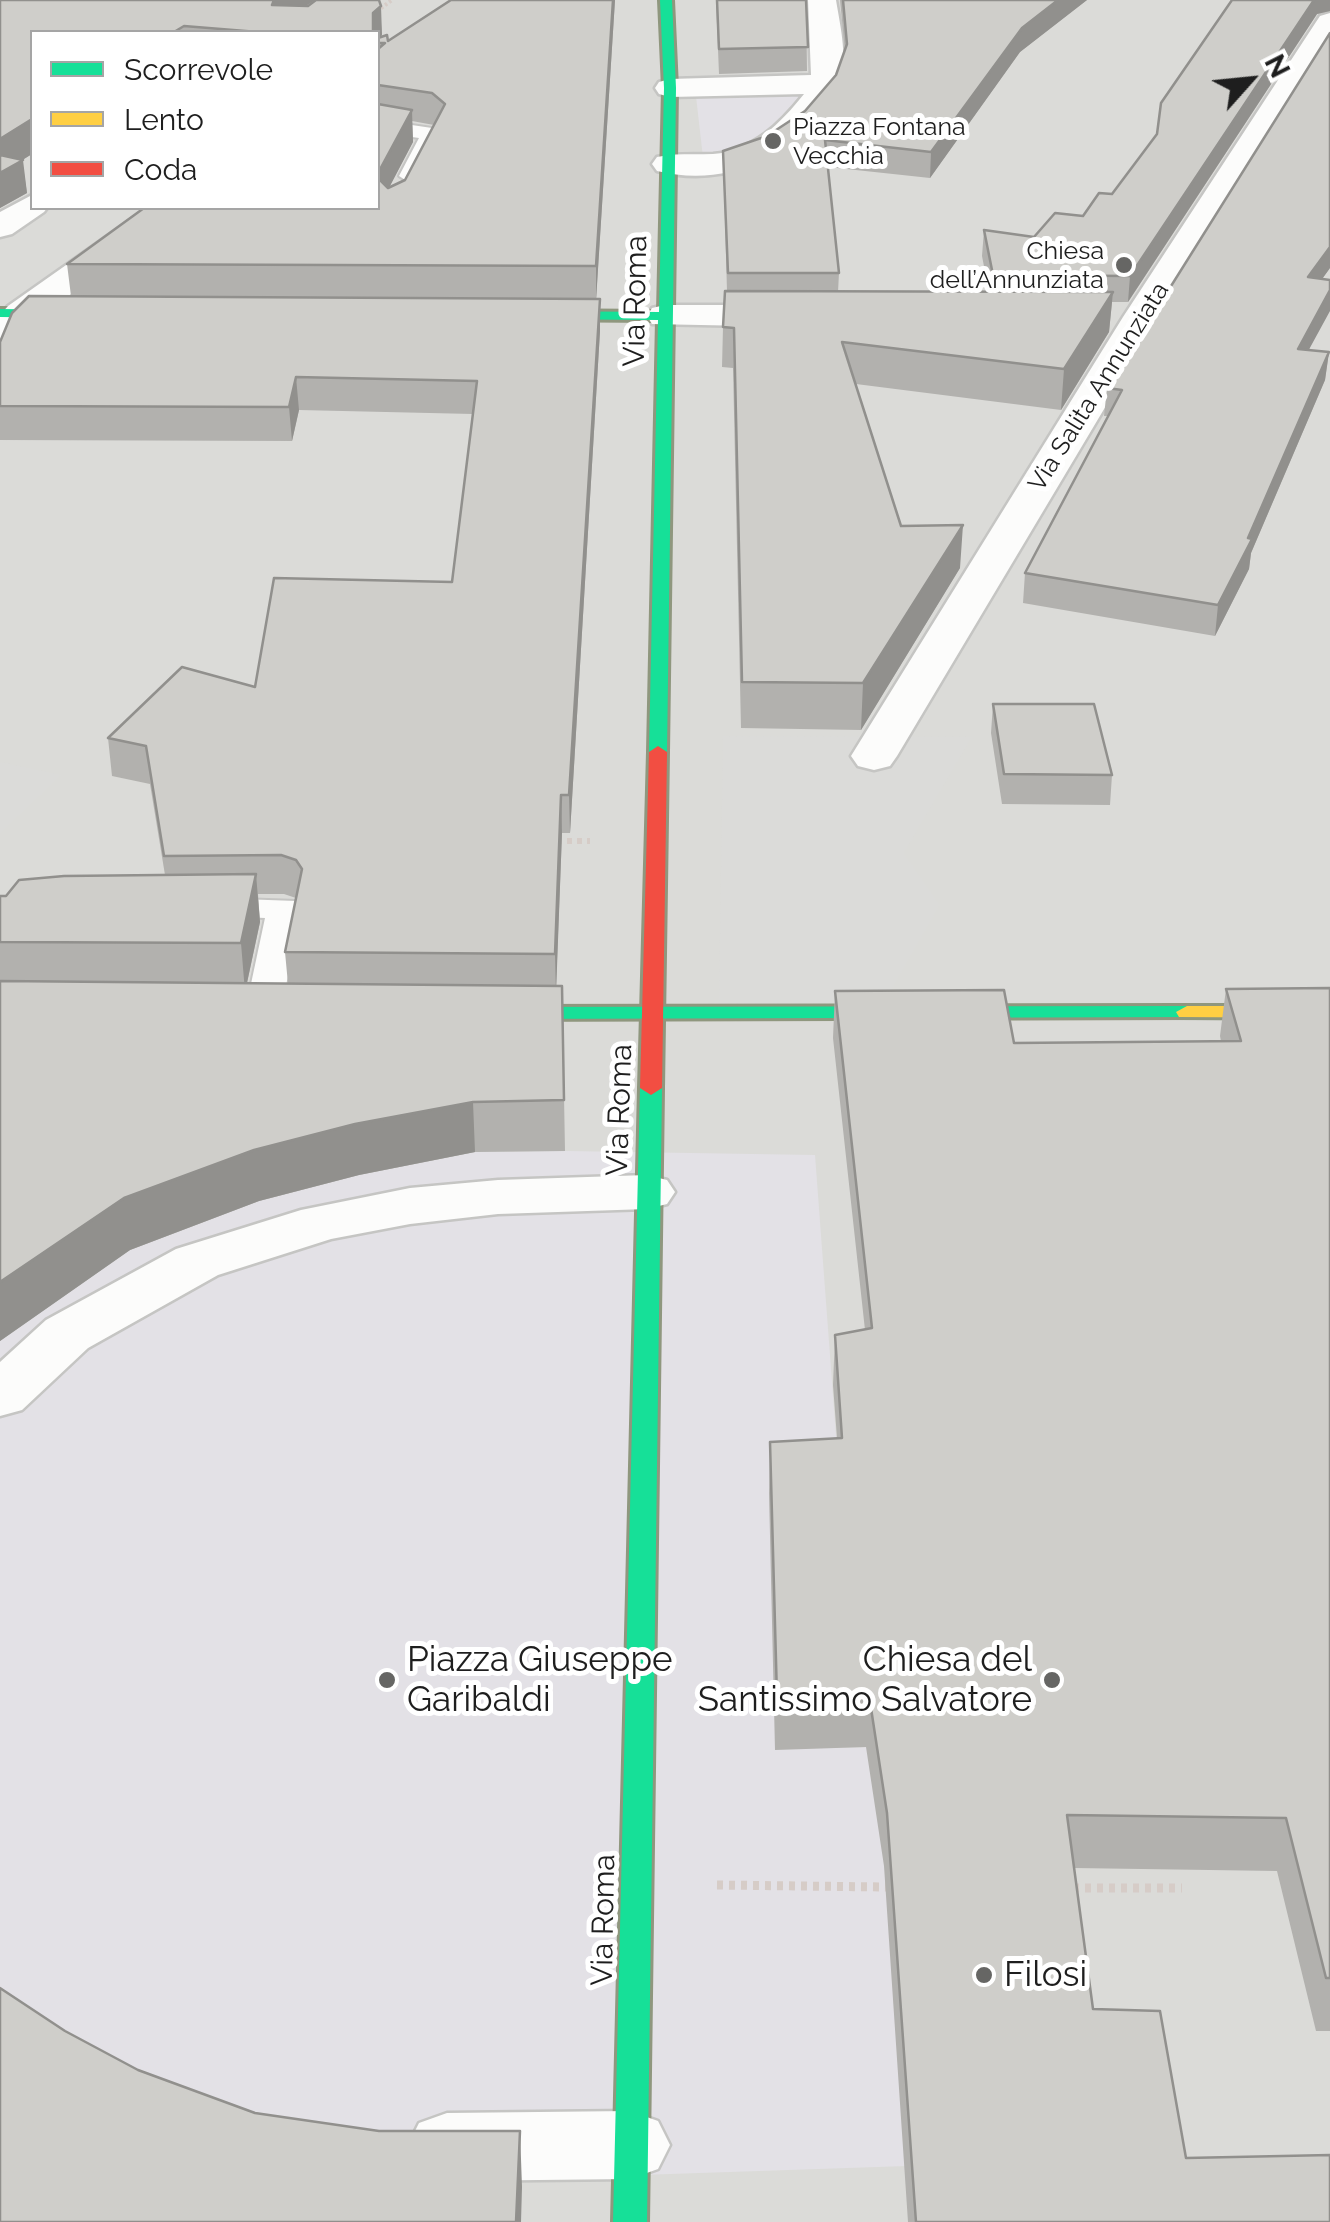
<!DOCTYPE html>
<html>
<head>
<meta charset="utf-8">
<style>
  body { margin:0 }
  #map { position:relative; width:1330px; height:2222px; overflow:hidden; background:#ecece7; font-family:Raleway,sans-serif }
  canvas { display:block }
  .legend { position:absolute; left:30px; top:30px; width:350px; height:180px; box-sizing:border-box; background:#fff; border:2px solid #a5a5a5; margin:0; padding:12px 18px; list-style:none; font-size:30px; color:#1e1e1e }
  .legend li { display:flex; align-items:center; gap:20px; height:50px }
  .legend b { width:50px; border:2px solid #a5a5a5 }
  .north { position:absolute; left:1200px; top:30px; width:100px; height:100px; -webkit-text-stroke:8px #fff; paint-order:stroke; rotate:63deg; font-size:28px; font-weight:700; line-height:40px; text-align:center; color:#1e1e1e }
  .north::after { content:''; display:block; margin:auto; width:35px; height:45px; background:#1e1e1e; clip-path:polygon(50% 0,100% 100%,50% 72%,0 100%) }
</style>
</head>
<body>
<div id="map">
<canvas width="1330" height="2222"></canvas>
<ul class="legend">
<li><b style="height:12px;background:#16e098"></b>Scorrevole</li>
<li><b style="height:12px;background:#ffcf43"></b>Lento</li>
<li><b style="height:12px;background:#f24e42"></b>Coda</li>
</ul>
<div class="north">N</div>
</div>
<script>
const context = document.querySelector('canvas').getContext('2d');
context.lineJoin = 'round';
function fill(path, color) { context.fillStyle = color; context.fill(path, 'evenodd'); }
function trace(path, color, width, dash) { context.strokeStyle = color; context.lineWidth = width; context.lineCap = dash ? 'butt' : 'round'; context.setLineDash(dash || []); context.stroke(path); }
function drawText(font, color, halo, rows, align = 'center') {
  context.font = font + ' Raleway,sans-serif'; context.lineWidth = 10; context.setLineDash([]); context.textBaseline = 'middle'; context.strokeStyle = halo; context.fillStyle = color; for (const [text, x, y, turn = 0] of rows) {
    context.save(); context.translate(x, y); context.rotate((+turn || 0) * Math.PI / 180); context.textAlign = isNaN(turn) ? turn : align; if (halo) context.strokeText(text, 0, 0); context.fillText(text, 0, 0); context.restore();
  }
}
const residential = new Path2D(`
  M 0,0 L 1330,0 L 1330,2222 L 0,2222 ZM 32,32 L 378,32 L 378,208 L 32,208 Z`);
const parking = new Path2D(`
  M 723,736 L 972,737 L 904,853 L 940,905 L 884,1003 L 719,1004 Z
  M 0,762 L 62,775 L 0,834 Z`);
const plaza = new Path2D(`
  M 857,77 L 865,109 L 825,174 L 705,175 L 694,79 Z
  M 566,1151 L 815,1155 L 840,1489 L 775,1749 L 876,1747 L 907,2166 L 522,2179 L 351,2180 L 0,2020 L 0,1341 L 130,1250 L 259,1201 L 359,1175 L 475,1152 Z`);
const pathFar2 = new Path2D(`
  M 377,11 L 392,0`);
const pathFar1 = new Path2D(`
  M 557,841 L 590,841`);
const path = new Path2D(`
  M 717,1885 L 886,1887
  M 1073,1888 L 1182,1888`);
const lane = new Path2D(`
  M 378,120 L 432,128 L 443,134 L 418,181 L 410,183 L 399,176 L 419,138 L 378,132 Z
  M 212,898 L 296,901 L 301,908 L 281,1012 L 276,1020 L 263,1023 L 250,1020 L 245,1012 L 265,918 L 200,915 L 195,908 L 200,901 Z`);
const street = new Path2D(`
  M 808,0 L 836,0 C 840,25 847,53 841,78 C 838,92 827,106 817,117 C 779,165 717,186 657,171 L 652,164 L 657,157 C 675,153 694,155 713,154 C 753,151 780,124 804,94 L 670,97 L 659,94 L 655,88 L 659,82 L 670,79 L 811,75 Z
  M 1330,13 L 1330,45 L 1159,317 L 897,756 L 890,766 L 874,770 L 858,766 L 851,756 L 1123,317 L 1316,22 L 1320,16 Z
  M 32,195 L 32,208 L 47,208 L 44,212 L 12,234 L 0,237 L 0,212 Z
  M 147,208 L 185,208 L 34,322 L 13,343 L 0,346 L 0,315 L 8,306 Z
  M 665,305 L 798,305 L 811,308 L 816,316 L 811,324 L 798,327 L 652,324 L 647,316 L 652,308 Z
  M 647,1175 L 667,1180 L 675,1192 L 667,1204 L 647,1209 L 498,1214 L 410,1224 L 331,1239 L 218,1275 L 88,1348 L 22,1410 L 0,1416 L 0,1362 L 46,1320 L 176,1249 L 301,1210 L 410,1188 L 498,1180 Z
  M 630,2111 L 658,2121 L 670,2145 L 658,2169 L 630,2179 L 447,2181 L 419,2171 L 407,2147 L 419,2123 L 447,2113 Z`);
const fast = new Path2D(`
  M 660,0 L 672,0 L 676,88 L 667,752 L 658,758 L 649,752 L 658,320 L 523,319 L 516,315 L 523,311 L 659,312 L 664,88 Z
  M 0,309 L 87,310 L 94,314 L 87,318 L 0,317 Z
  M 1187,1006 L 1198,1012 L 1195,1017 L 488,1019 L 477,1013 L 488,1007 Z
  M 651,1081 L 662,1088 L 647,2222 L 613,2222 L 640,1088 Z`);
const slow = new Path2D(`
  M 1187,1006 L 1330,1006 L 1330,1018 L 1179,1017 L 1176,1012 Z`);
const jam = new Path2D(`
  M 658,746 L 667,752 L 662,1088 L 651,1095 L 640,1088 L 649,752 Z`);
const wall = new Path2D(`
  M 0,0 L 315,0 L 306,6 L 308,6 L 316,0 L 379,0 L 382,35 L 380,37 L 387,35 L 388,41 L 451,0 L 615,0 L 596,299 L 600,299 L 600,331 L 570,833 L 562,833 L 556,986 L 562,986 L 565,1151 L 475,1152 L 359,1175 L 259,1201 L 130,1250 L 0,1341 L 0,896 L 6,896 L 19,880 L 64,876 L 165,875 L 150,784 L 112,776 L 108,738 L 182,667 L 255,687 L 274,578 L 452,582 L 473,414 L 299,410 L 292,441 L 0,440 L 0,342 L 12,313 L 29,296 L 71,296 L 67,264 L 144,208 L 378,208 L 378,32 L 32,32 L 32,154 L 22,160 L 27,193 L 0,208 ZM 412,121 L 434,125 L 405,180 L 389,187 L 413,142 ZM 258,894 L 284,894 L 296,898 L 285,952 L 288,984 L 247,983 L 260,922 Z
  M 716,0 L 806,0 L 807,71 L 719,74 Z
  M 840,0 L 1087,0 L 1020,52 L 930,178 L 828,167 L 839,273 L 838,292 L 989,292 L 982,256 L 984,230 L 1034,237 L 1083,216 L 1112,194 L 1330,0 L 1330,11 L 1317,14 L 1128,302 L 1112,302 L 1109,332 L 1061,410 L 856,384 L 901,526 L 960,568 L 861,730 L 741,728 L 733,368 L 722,367 L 723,327 L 727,291 L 723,151 L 767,136 L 805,111 L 836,75 L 845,51 Z
  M 1330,268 L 1322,279 L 1309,350 L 1329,352 L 1325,380 L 1251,553 L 1249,569 L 1215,636 L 1023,603 L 1025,573 L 1108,416 L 1104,416 L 1107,388 Z
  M 993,704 L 1112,775 L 1110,805 L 1002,804 L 991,733 Z
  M 1330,988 L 1330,2031 L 1316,2031 L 1277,1871 L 1074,1868 L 1093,2009 L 1186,2158 L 1330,2222 L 908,2222 L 884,1866 L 866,1747 L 775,1750 L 769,1493 L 770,1442 L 837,1438 L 833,1385 L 835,1335 L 865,1330 L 833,1038 L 835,991 L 1014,1043 L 1221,1041 L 1220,1036 L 1226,989 Z`);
const shadedWall = new Path2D(`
  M 274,0 L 315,0 L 279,23 L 272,5 Z
  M 613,0 L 615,0 L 596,301 L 596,266 Z
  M 1058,0 L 1087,0 L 1020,52 L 930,178 L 931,152 L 1022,28 Z
  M 1314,0 L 1330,0 L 1330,11 L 1317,14 L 1128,302 L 1130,276 Z
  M 381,6 L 382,35 L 378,40 L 378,32 L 373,32 L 373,13 Z
  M 412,110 L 413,142 L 378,209 L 378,173 Z
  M 32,119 L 32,154 L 16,164 L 23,160 L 27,193 L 0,208 L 0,139 Z
  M 1330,247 L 1330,268 L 1304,304 L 1308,277 Z
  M 1330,290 L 1330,311 L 1294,377 L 1298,349 Z
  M 1113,292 L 1109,332 L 1061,410 L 1064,369 Z
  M 600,299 L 600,331 L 570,833 L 569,795 Z
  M 1329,352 L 1325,380 L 1251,553 L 1249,569 L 1215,636 L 1218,605 Z
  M 296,377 L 299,410 L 292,441 L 289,407 Z
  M 963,525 L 960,568 L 861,730 L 863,683 Z
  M 561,795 L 562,833 L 556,994 L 555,954 Z
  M 256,874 L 260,922 L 245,992 L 241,943 Z
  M 473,1102 L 475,1152 L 359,1175 L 259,1201 L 130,1250 L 0,1341 L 0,1282 L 124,1198 L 254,1150 L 355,1124 Z
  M 520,2131 L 522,2187 L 521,2222 L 516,2222 Z`);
const building = new Path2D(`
  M 0,0 L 274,0 L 272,5 L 308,6 L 316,0 L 379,0 L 381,6 L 373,13 L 373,32 L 258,32 L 184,26 L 174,32 L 32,32 L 32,119 L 0,139 Z
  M 451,0 L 613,0 L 596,266 L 67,264 L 144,208 L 378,208 L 378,178 L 388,188 L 405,180 L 445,104 L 432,93 L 378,85 L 378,49 L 385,43 L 378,43 L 378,38 L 387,35 L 388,41 Z
  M 717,0 L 806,0 L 808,47 L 719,49 Z
  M 843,0 L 1058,0 L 1022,28 L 931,152 L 825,140 L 839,273 L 728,273 L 723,151 L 767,136 L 805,111 L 836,75 L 847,44 Z
  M 1232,0 L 1314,0 L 1130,276 L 993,275 L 984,230 L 1034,237 L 1055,213 L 1083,216 L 1099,193 L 1112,194 L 1157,134 L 1161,103 Z
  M 1330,33 L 1330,247 L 1308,277 L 1330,280 L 1330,290 L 1298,349 L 1329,352 L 1248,538 L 1252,539 L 1218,605 L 1025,573 L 1122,390 L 1107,388 Z
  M 378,104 L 412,110 L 378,173 Z
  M 0,155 L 23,160 L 0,173 Z
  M 725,291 L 1113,292 L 1064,369 L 842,342 L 901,526 L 963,525 L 863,683 L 742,682 L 734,328 L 723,327 Z
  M 29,296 L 600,299 L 569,795 L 561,795 L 555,954 L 285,952 L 302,869 L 296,860 L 281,855 L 164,856 L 146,746 L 108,738 L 182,667 L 255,687 L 274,578 L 452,582 L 477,381 L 296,377 L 289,407 L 0,406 L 0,342 L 12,313 Z
  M 993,704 L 1094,704 L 1112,775 L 1004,774 Z
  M 256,874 L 241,943 L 0,942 L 0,896 L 6,896 L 19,880 L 64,876 Z
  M 0,981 L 562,986 L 564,1100 L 473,1102 L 355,1124 L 254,1150 L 124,1198 L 0,1282 Z
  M 1330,988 L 1330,1978 L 1326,1978 L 1286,1818 L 1067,1815 L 1093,2009 L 1160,2011 L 1186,2158 L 1330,2155 L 1330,2222 L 916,2222 L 887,1813 L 869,1695 L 777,1697 L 770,1442 L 842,1438 L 835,1335 L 872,1328 L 835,991 L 1004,990 L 1014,1043 L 1241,1041 L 1226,989 Z
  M 0,1988 L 65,2031 L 138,2070 L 255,2113 L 379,2131 L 520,2131 L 516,2222 L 0,2222 Z`);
const markers = [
  [773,141,10,"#666664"],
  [1124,265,10,"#666664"],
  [387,1680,10,"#666664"],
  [1052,1680,10,"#666664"],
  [984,1975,10,"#666664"]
];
const farPoinames = [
  ["Piazza Fontana",793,127],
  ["Vecchia",793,156],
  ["Chiesa",1104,251,"right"],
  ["dell’Annunziata",1104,280,"right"]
];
const farStreetnames = [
  ["Via Salita Annunziata",1099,387,-58]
];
const streetNames = [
  ["Via Roma",636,301,-89],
  ["Via Roma",620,1110,-88],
  ["Via Roma",604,1920,-89]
];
const nearPoinames = [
  ["Piazza Giuseppe",407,1660],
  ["Garibaldi",407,1700],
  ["Chiesa del",1032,1660,"right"],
  ["Santissimo Salvatore",1032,1700,"right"],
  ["Filosi",1004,1975]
];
fill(residential, '#dbdbd8');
fill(parking, '#dbdbd9');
fill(plaza, '#e3e1e6');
trace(lane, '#c5c5c3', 4);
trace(street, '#c5c5c3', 5);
trace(fast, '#8f977e', 6);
trace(slow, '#8f977e', 6);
trace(jam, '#8f977e', 6);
trace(pathFar2, '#d6ccc7', 4, [2.5, 2.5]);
trace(pathFar1, '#d6ccc7', 6, [5, 5]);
trace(path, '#d6ccc7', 9, [6, 6]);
fill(lane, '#fcfcfb');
fill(street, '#fcfcfb');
fill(fast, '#16e098');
fill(slow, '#ffcf43');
fill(jam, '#f24e42');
fill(wall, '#b2b1ae');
fill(shadedWall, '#91908d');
fill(building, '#cfceca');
trace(building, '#91908d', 2.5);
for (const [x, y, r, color] of markers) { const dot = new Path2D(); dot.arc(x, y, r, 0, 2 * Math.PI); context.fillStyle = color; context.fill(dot); trace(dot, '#fff', 4); }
drawText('25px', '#1e1e1e', '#fff', farPoinames, 'left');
drawText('25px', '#1e1e1e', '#fff', farStreetnames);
drawText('30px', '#1e1e1e', '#fff', streetNames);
drawText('35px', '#1e1e1e', '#fff', nearPoinames, 'left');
</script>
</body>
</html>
